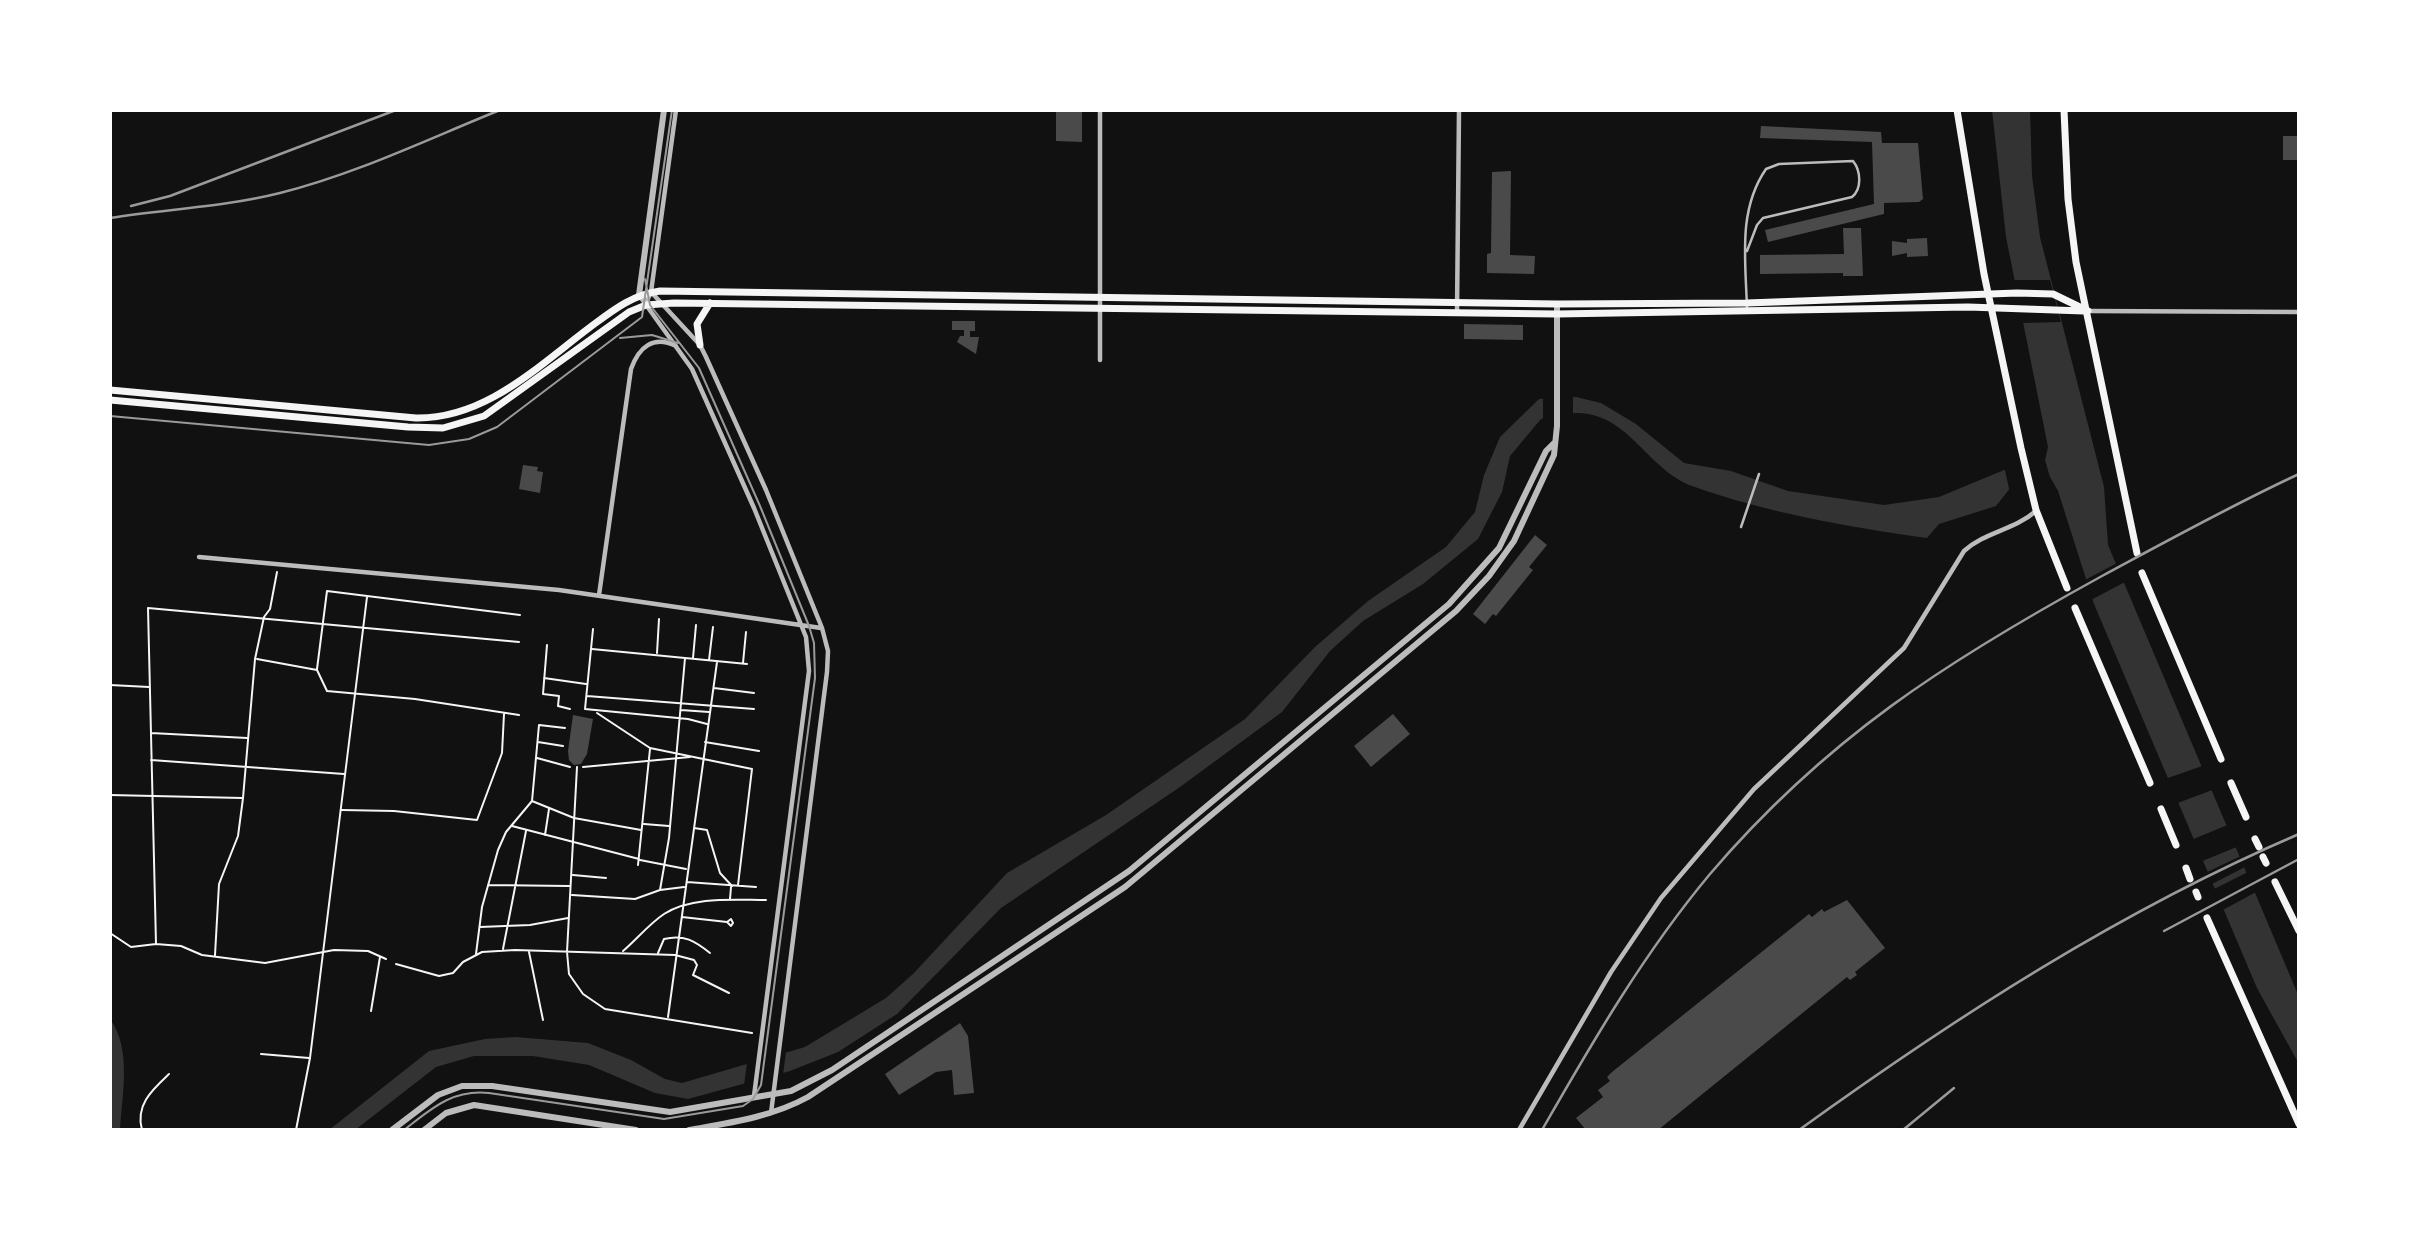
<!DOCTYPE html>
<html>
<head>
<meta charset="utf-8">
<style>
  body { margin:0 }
  #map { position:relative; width:2409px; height:1240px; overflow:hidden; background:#111; font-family:Mulish,sans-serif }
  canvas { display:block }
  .frame { position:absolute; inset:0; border:112px solid #fff; pointer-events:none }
</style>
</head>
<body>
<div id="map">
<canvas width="2409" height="1240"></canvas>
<div class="frame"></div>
</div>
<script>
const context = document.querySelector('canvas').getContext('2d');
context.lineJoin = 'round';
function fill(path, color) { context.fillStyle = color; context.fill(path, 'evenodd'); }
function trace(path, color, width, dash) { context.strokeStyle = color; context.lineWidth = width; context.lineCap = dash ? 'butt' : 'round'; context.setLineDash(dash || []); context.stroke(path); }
const water = new Path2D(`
  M 1992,110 L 2030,110 L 2032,176 L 2040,237 L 2104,487 L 2108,545 L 2299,997 L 2299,1064 L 2257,988 L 2094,604 L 2058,491 L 2050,477 L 2011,487 L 1996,506 L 1939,524 L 1927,538 C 1848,527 1768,513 1692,486 C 1648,470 1629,414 1578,413 C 1566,413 1552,417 1541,419 L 1510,456 L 1502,492 L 1478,539 L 1423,584 L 1363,621 L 1330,651 L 1282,712 L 1180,787 L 1001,908 L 897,1014 L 838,1052 L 790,1071 L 688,1099 L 655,1093 L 589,1065 L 533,1056 L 474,1056 L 436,1067 L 355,1130 L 329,1130 L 429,1051 L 485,1039 L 516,1037 L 588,1043 L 631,1060 L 665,1079 L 682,1083 L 805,1047 L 886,998 L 913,974 L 1007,873 L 1106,815 L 1245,719 L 1315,647 L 1368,601 L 1446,547 L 1475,512 L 1484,475 L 1500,437 L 1539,399 L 1576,397 L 1601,403 L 1636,424 L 1684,463 L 1731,471 L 1788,491 L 1884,505 L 1939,497 L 2004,470 L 2045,460 L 2048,447 L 2006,237 Z
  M 110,1019 C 132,1049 122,1095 120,1130 L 110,1130 Z`);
const pier = new Path2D(`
  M 2014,280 L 2050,280 L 2061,322 L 2023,323 Z
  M 1573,394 L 1573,418 L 1543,422 L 1543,395 Z
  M 2046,442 L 2045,460 L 2052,484 L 2058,491 L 2054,492 L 2047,481 L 2010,493 L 2004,466 L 2041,457 L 2043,443 Z
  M 2119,562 L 2127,581 L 2089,601 L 2083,581 Z
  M 2205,765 L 2215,789 L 2175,804 L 2165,779 Z
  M 2230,824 L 2239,846 L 2200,862 L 2191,840 Z
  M 2243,855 L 2247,866 L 2210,885 L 2205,873 Z
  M 2250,871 L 2258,891 L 2221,911 L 2212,890 Z
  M 786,1052 L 783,1075 L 744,1085 L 747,1063 Z`);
const building = new Path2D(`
  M 1056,110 L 1082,110 L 1082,142 L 1056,141 Z
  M 1761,126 L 1881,132 L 1882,143 L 1918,143 L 1923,199 L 1919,202 L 1884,203 L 1884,214 L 1768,242 L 1765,230 L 1874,204 L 1872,142 L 1760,138 Z
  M 2283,136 L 2299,136 L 2299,160 L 2283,160 Z
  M 1511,171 L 1510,255 L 1535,256 L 1534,274 L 1487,273 L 1487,254 L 1491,253 L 1492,172 Z
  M 1843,228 L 1861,228 L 1863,276 L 1843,276 L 1843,273 L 1760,274 L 1760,255 L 1844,254 Z
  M 1927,238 L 1928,256 L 1907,257 L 1907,253 L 1892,256 L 1892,241 L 1907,243 L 1907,239 Z
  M 952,321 L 975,321 L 975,331 L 970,331 L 970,337 L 979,337 L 976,354 L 957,342 L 960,336 L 964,336 L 964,330 L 952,330 Z
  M 1464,324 L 1523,325 L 1523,340 L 1464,339 Z
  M 523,465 L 538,467 L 537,471 L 543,472 L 540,493 L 519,489 Z
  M 1535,535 L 1547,545 L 1529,567 L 1533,570 L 1496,616 L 1493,614 L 1485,624 L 1473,614 Z
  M 1393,714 L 1410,734 L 1371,767 L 1354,746 Z
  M 573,715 L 593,719 L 587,754 L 581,764 L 574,765 L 569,760 L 568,751 Z
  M 1847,900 L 1885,948 L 1855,972 L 1857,975 L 1850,980 L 1847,977 L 1658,1130 L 1586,1130 L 1576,1118 L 1603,1097 L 1598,1090 L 1610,1081 L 1607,1077 L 1612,1072 L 1809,914 L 1812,917 L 1822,909 L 1824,912 Z
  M 960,1023 L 968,1036 L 974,1093 L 954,1095 L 952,1070 L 936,1072 L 899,1095 L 885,1074 Z`);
const path = new Path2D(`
  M 593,629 L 585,709 L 688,719 L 707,724
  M 547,645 L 543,694 L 559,696 L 558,706 L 570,709
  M 592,649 L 747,664
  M 657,653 L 659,619
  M 693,658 L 696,625
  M 257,659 L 317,670 L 327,691 L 415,699 L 519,715
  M 709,660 L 713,627
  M 743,663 L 746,632
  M 317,669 L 327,591 L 520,615
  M 544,678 L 586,684
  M 110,685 L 149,687
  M 714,688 L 754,693
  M 587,696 L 754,709
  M 681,710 L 709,712
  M 597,713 L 650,748 L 752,769 L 738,885
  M 151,733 L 247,738
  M 538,742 L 563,746
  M 705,742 L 759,751
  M 537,758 L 570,767
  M 151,760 L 344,774
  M 577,767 L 567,952 L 569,974 L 583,994 L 605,1009 L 752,1033
  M 583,767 L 690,757
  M 110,795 L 242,798
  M 532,801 L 574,818 L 641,830
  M 342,810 L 394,811 L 477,820 L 502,753 L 504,714
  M 644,824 L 669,826
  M 512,826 L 639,859
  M 694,828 L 707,830 L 720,873 L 732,886
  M 545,835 L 549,809
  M 640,860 L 686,869
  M 638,865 L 650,749
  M 573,875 L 606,878
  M 687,882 L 756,887
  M 488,885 L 569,886
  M 660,890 L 669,838 L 685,658
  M 572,895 L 635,899 L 660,890 L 684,887
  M 730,899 L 731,887
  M 682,917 L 727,922 L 731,919 L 733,923 L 731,926 L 727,922
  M 480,927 L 530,925 L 568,918
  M 110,933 L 131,947 L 156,944 L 181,946 L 202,955 L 265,963 L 334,950 L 368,951 L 386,959
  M 156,944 L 148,608 L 519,642
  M 503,949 L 526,831
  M 623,951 C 636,940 649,924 664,914 C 692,896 734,900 766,900
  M 529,952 L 543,1020
  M 658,953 L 664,939 C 684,934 695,941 710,953
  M 476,954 L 482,907 L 498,850 L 506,832 L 532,801 L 539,725 L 565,728
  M 215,955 L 219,884 L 238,836 L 243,798 L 255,659 L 264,617 L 270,609 L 277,572
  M 396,964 L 439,976 L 453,973 L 463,962 L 482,952 L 515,950 L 675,955 L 694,960 L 697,965 L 693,975 L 729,993
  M 371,1011 L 380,957
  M 668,1017 L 717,662
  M 261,1054 L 309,1058
  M 142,1130 C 135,1105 152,1090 169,1074
  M 296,1130 L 310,1058 L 367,597`);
const service = new Path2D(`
  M 1747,310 C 1746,262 1737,211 1766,169 L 1779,164 L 1853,161 C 1861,171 1862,189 1852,197 L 1763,218 L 1757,225 L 1747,251
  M 1741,527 L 1759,474`);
const minor = new Path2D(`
  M 652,293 L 700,345 L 706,357 L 766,490 L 822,628 L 828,651 L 827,672 L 771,1113
  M 639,295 L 692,369 L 754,508 L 806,637 L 809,671 L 754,1096
  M 645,305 L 651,292 L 676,110
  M 2089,311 L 2299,312
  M 1457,312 L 1459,110
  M 1100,360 L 1100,110
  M 199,557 L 559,590 L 821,628
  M 599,595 L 631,369 C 639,347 653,335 676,346
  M 1519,1130 L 1611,972 L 1661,898 L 1754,789 L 1904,648 L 1964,551 C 1985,532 2014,530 2036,511`);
const tertiary = new Path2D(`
  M 639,295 L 664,110
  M 392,1130 L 438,1095 L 462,1086 L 492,1086 L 670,1112 L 791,1091 L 832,1070 L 1129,871 L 1449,604 L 1499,548 L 1546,451 L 1554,443
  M 424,1130 L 446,1113 L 474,1105 L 636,1130
  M 689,1130 C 729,1123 772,1117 808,1097 L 1125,887 L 1456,611 L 1489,576 L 1514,541 L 1554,455 L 1557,426 L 1557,304`);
const secondary = new Path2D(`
  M 1957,110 L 1984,274 L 2021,448 L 2036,510 L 2067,588
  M 2064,110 L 2068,199 L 2076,262 L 2137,553
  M 700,345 L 697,324 L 710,303
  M 110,390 L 416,418 C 485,419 537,367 589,328 C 612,311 631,295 660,291 L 1557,304 L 1747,303 L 2017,293 L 2053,294 L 2088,311
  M 110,400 L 408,427 L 443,428 L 484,416 L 629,312 L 646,305 L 674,303 L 1557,314 L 1968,307 L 2084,311
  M 2142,573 L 2221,759
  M 2075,608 L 2150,783
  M 2231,783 L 2246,817
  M 2161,809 L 2176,845
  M 2255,839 L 2259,847
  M 2263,857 L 2266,863
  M 2186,868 L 2190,879
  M 2275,882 L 2299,931
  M 2196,892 L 2198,897
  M 2207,918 L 2299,1124`);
const tram = new Path2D(`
  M 620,338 L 652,335 L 678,343
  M 110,416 L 429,445 L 469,439 L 497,427 L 642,317 L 672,110
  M 404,1130 C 431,1109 452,1089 489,1093 L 664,1119 L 743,1106 L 753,1099 L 761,1085 L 815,678 L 814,643 L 809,626 L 760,506 L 699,368 L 650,305 L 645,279`);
const rail = new Path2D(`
  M 131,206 L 170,196 L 396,110
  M 110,218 C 167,209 224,207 280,193 C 356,174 428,139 500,110
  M 2164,931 L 2299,859
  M 1542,1130 C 1593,1041 1644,953 1710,874 C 1826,738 1947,661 2102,576 C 2167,541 2232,505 2299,474
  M 1799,1130 C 1957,1016 2120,911 2299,834
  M 1903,1130 L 1954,1088`);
fill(water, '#333');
fill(pier, '#111');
fill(building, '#4a4a4a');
trace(path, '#f5f5f5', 2);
trace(service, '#bcbcbc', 2.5);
trace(minor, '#bcbcbc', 4.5);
trace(tertiary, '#bcbcbc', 6);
trace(secondary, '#f5f5f5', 7);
trace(tram, '#9a9a9a', 2);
trace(rail, '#9a9a9a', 2.5);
</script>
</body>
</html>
